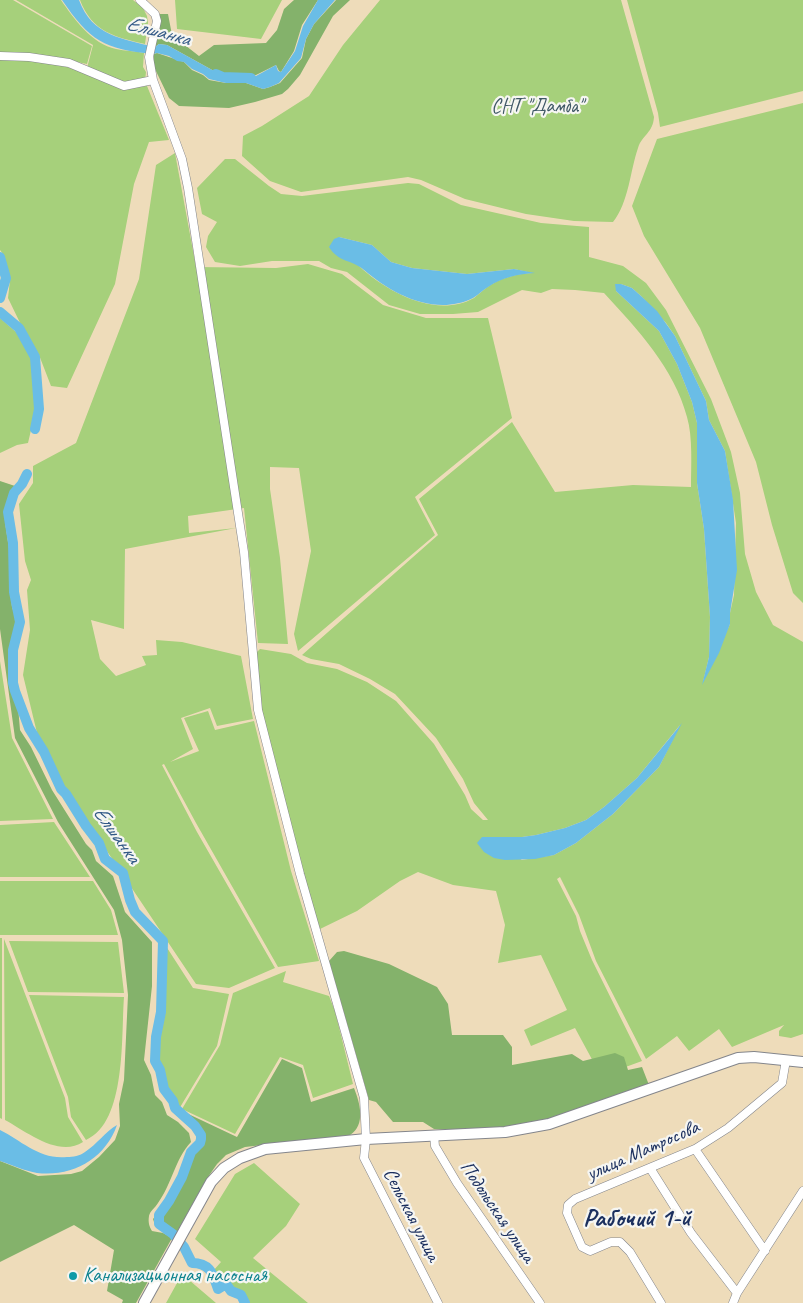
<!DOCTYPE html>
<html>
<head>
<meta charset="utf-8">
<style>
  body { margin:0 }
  canvas { display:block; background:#eedcba }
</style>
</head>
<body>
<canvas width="803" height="1303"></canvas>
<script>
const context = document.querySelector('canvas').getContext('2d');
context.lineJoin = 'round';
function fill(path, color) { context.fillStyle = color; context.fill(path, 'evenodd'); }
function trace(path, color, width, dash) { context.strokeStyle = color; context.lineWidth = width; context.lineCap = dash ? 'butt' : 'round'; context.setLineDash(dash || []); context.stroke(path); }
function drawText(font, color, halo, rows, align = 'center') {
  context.font = font + ' Caveat,sans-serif'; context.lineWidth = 4.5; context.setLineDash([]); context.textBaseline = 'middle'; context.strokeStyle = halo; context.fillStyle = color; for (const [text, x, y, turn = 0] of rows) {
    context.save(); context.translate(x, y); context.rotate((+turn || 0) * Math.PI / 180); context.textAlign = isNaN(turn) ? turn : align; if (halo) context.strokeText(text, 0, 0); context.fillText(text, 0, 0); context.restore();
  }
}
const green = new Path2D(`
  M 0,0 L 13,0 L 92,46 L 87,64 L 62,59 L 0,53 Z
  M 16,0 L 61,0 C 74,19 92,44 116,49 C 125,51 135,51 144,53 L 143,67 L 146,72 L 145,81 L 124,83 L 87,68 L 93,45 Z
  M 80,0 L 133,0 L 143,8 L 147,16 L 148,23 L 145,44 C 115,37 92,32 80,0 Z
  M 175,0 L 282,0 L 261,39 L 177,29 Z
  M 380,0 L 621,0 L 654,117 C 653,133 642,135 638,148 C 630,171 629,202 613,222 L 574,221 L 526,214 L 465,199 L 421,180 L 408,177 L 301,192 L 270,181 L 242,156 L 243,136 L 262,126 L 309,96 L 343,45 Z
  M 627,0 L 803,0 L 803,91 L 660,127 L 658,113 Z
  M 0,59 L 21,59 L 62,65 L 123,88 L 147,86 L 169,140 L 149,142 L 134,184 L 115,284 L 67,388 L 51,386 L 39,355 L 23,329 L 8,298 L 10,280 L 3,254 L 0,250 Z
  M 803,103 L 803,603 L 793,593 L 772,525 L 756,462 L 700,328 L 644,236 L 632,206 L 657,139 Z
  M 175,153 L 196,267 L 276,268 L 308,264 L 342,274 L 383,305 L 426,318 L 488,318 L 512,418 L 415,497 L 435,535 L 298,651 L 294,634 L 311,551 L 299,468 L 270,467 L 270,489 L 280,558 L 288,644 L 258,643 L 244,508 L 188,516 L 189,533 L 236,528 L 125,549 L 124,629 L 91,620 L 100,659 L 116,676 L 146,665 L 142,656 L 157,655 L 156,640 L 182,642 L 241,656 L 253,719 L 217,726 L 210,708 L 181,718 L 193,749 L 170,762 L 199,751 L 184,718 L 208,711 L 215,730 L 254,721 L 291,871 L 319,961 L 278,967 L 196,823 L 164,764 L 162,765 L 197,832 L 275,968 L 229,988 L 196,984 L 50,766 L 38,737 L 23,675 L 30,630 L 27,590 L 31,580 L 25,561 L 19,504 L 33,483 L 33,466 L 76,443 L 139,279 L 156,165 Z
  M 225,159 L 235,159 L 269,186 L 281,194 L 302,196 L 408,183 L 419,184 L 461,205 L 541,223 L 589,227 L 589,257 L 623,266 L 646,283 L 666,310 L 711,399 L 731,452 L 740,493 L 745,554 L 756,592 L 773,625 L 803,642 L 803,1034 L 791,1038 L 779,1036 L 779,1031 L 784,1025 L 732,1047 L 719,1029 L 689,1051 L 677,1036 L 646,1059 L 596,961 L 579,915 L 560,877 L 557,879 L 576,916 L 580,931 L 592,960 L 642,1061 L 601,1076 L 575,1028 L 531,1046 L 524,1030 L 567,1010 L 541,955 L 498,963 L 505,925 L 496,891 L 453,885 L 418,872 L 400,881 L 357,911 L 320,929 L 298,856 L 261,708 L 256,653 L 260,649 L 291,654 L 307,663 L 337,669 L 367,682 L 396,701 L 434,744 L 465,795 L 471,809 L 483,820 L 488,820 L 474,803 L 463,779 L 436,738 L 395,694 L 370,679 L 339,664 L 311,659 L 302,655 L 438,535 L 419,499 L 512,422 L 555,492 L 633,485 L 691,487 C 691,467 693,437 687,417 C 674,368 638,330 604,293 L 575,290 L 552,289 L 541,293 L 522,290 L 478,312 L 453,314 L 420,314 L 389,305 L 347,272 L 331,268 L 319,261 L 272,261 L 240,266 L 215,262 L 206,247 L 208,236 L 217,222 L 202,214 L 197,188 ZM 339,237 L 372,245 L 391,262 L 412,268 L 467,274 L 514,269 L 532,273 C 515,274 500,278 486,288 C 482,291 478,295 474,298 C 436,319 387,292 359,266 C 351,258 345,246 339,237 ZM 621,284 L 632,288 L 641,296 L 666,323 L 675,336 L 706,401 L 709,420 L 725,451 L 736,523 L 734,595 L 730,613 L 730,624 L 703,682 L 709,657 L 710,617 L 704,529 L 697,483 L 697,423 L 692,402 L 677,364 L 659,331 L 616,291 ZM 680,725 L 659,767 L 613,814 L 576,843 L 554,855 L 522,860 L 482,837 L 522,837 L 536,835 L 565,828 L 586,820 L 604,807 L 637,778 Z
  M 0,318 L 16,332 L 22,340 L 30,355 L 33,366 L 35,413 L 28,443 L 17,445 L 0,453 Z
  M 0,661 L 12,738 L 53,819 L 0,821 Z
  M 54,822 L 90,877 L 0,877 L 0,825 Z
  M 0,881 L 93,881 L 111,910 L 118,935 L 0,935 Z
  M 0,938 L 2,938 L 2,1119 L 0,1118 Z
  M 4,939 L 65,1098 L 68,1117 L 83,1142 C 59,1158 27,1132 5,1120 Z
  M 162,940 L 193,988 L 229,994 L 217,1046 L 179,1109 L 174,1112 C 159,1083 145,1056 156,1023 Z
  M 9,941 L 118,942 L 124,993 L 28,992 Z
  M 286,971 L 283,982 L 329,996 L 335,1011 L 353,1084 L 313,1098 L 303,1065 L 280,1057 L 235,1134 L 182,1109 L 220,1045 L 233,993 Z
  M 29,995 L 124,997 C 121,1035 127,1122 86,1140 L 71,1117 L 68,1097 Z
  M 254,1163 L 300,1204 L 286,1226 L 253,1258 L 308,1303 L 247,1303 L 242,1294 L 213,1271 L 221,1262 L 195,1239 L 235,1174 Z
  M 182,1274 L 216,1303 L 166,1303 Z`);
const forest = new Path2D(`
  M 294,0 L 318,0 L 302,25 L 294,51 L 281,72 L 279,71 L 276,65 L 256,75 L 235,78 L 223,76 L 167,45 L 159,44 L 155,47 L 160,14 L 168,14 L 172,35 L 199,56 L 214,45 L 266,43 L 277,30 L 284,9 Z
  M 336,0 L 350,0 L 333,16 L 300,75 L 288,89 L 282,94 L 255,102 L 229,108 L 179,106 L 169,98 L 154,67 L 154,54 L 157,53 L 184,62 L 192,70 L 203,75 L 209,80 L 226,83 L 246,83 L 263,89 L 270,87 L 280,83 L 302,58 L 306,39 L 314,24 Z
  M 0,481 L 18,487 L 9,496 L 5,522 L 11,562 L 9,577 L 12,607 L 17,622 L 17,631 L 13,642 L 11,654 L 11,688 L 18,706 L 20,730 L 31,747 L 52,790 L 86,844 L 92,850 L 96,861 L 113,876 L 125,912 L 152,942 L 152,986 L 144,1060 L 151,1075 L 155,1095 L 162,1102 L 167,1115 L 178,1122 L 189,1133 L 191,1142 C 175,1159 172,1184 158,1203 C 155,1208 150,1211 149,1216 C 148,1222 149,1226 152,1231 L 163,1233 L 172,1238 L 136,1303 L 122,1303 L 123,1300 L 107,1291 L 114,1250 L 74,1225 L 0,1262 L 0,1161 L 38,1176 L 71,1174 L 82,1171 L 99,1157 L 115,1140 L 120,1126 L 119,1104 L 124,1080 L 128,995 L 122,940 L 114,910 L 58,822 L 15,738 L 0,629 Z
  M 344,951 L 389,964 L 437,987 L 448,1004 L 452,1035 L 503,1035 L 512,1047 L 512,1065 L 572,1054 L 583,1061 L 615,1053 L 624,1057 L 628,1070 L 642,1067 L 649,1085 L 552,1119 L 513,1127 L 455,1130 L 434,1129 L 423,1122 L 393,1122 L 376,1102 L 369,1100 L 329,961 L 337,952 Z
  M 282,1059 L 302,1068 L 311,1102 L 354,1088 C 360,1103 366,1125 350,1135 L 245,1147 L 226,1155 L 217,1164 L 206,1180 L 177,1232 L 155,1225 L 153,1219 L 164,1205 L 177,1182 L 188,1154 L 195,1147 L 198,1138 L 191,1126 L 177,1113 L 182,1111 L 237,1137 Z`);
const water = new Path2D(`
  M 62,0 L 79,0 C 92,36 123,39 155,47 L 159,44 L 167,45 L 223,76 L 235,78 L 256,76 L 276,65 L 278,71 L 281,72 L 295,51 L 303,26 L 318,0 L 335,0 L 314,24 L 306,39 L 301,58 L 279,83 L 270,87 L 263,89 L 246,83 L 226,83 L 209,79 L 203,74 L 192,69 L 184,62 L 177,61 L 169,56 L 157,53 L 153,54 C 104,49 90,41 62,0 Z
  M 339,237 L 372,245 L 391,262 L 412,268 L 467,274 L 514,269 L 535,273 C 518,274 503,277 488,287 C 483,290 478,295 473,298 C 435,317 392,294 364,270 C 351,259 339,263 329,247 L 334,239 Z
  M 615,284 L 621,284 L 632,288 L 641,296 L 657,311 L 675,336 L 706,401 L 709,420 L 725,451 L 733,500 L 737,570 L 730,613 L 730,624 L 719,653 L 702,685 L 709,657 L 710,617 L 704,529 L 697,483 L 697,423 L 692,402 L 677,364 L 659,331 L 616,291 Z
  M 682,723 L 659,767 L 613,814 L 576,843 L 554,855 L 535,859 L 505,860 L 494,858 L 484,852 L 477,843 L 482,837 L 522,837 L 536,835 L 565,828 L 586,820 L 604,807 L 637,778 Z
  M 117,1125 C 105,1159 73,1177 37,1173 C 25,1171 12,1165 0,1161 L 0,1130 C 22,1141 40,1160 67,1157 C 73,1157 80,1156 85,1152 C 97,1144 105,1132 117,1125 Z`);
const river = new Path2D(`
  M 216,74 L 223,77 L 251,78
  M 0,257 L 6,278 L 0,298
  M 0,312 L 19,328 L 35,357 L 39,409 L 35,429
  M 27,474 L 22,484 L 14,493 L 8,512 L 13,543 L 14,592 L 20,622 L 13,650 L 13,683 L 15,691 L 29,728 L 44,752 L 61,789 L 66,794 L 86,826 L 99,843 L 105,859 L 123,873 L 130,900 L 135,912 L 163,941 L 161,1012 L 156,1037 L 155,1061 L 160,1070 L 164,1089 L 173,1101 L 175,1108 L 195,1126 L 201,1135 L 201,1139 L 200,1143 L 191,1152 L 182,1177 L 169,1201 L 159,1215 L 159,1224 L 173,1234 L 184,1247 L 192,1263 C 211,1263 213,1275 218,1289 L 226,1284 L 231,1291 L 241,1295 L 245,1303`);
const minor = new Path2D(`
  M 140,0 L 155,14 L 157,21 L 149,57 L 153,80 L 182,159 L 188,188 L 244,552 L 258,710 L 300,874 L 364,1098 L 366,1139 L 364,1158 L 438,1303
  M 0,56 L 29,57 L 69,63 L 124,86 L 153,80
  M 434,1135 L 435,1146 L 457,1183 L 540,1303
  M 695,1149 L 765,1251
  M 650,1168 L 691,1233 L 737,1293
  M 661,1303 L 630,1252 L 620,1242 L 611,1242 L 590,1251 L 582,1247 L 567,1213 L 568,1205 L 575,1199 L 695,1149 L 728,1128 L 782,1083 L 786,1060
  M 733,1303 L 737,1293 L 803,1191`);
const major = new Path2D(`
  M 144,1303 L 211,1182 L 224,1168 L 240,1158 L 265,1149 L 366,1139 L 505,1132 L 549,1124 L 738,1058 L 754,1057 L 803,1062`);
const markers = [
  [73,1276,5,"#0f9aa8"]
];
const parkNames = [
  ["СНТ \"Дамба\"",537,107]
];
const streetNames = [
  ["улица Матросова",643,1151,-24],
  ["Подольская улица",497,1212,56],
  ["Сельская улица",411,1215,63]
];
const cultureNames = [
  ["Канализационная насосная",83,1276]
];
const waterNames = [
  ["Елшанка",158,32,15],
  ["Елшанка",116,835,54]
];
const districtNames = [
  ["Рабочий 1‑й",637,1219]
];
fill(green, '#a6d07b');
fill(forest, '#84b26b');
fill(water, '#6abde6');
trace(river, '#6abde6', 10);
trace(minor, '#84868c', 9);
trace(major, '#84868c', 12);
trace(minor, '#fff', 8);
trace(major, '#fff', 10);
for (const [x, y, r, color] of markers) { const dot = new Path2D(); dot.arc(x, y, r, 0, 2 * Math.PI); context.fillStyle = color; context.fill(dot); trace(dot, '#f6f6f2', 2); }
drawText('20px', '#3e5765', '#f6f6f2', parkNames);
drawText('20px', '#1b2f5e', '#f6f6f2', streetNames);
drawText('20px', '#0d838f', '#f6f6f2', cultureNames, 'left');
drawText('italic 21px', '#335a87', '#f6f6f2', waterNames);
drawText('bold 25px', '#1b2f5e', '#f6f6f2', districtNames);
</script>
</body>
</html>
